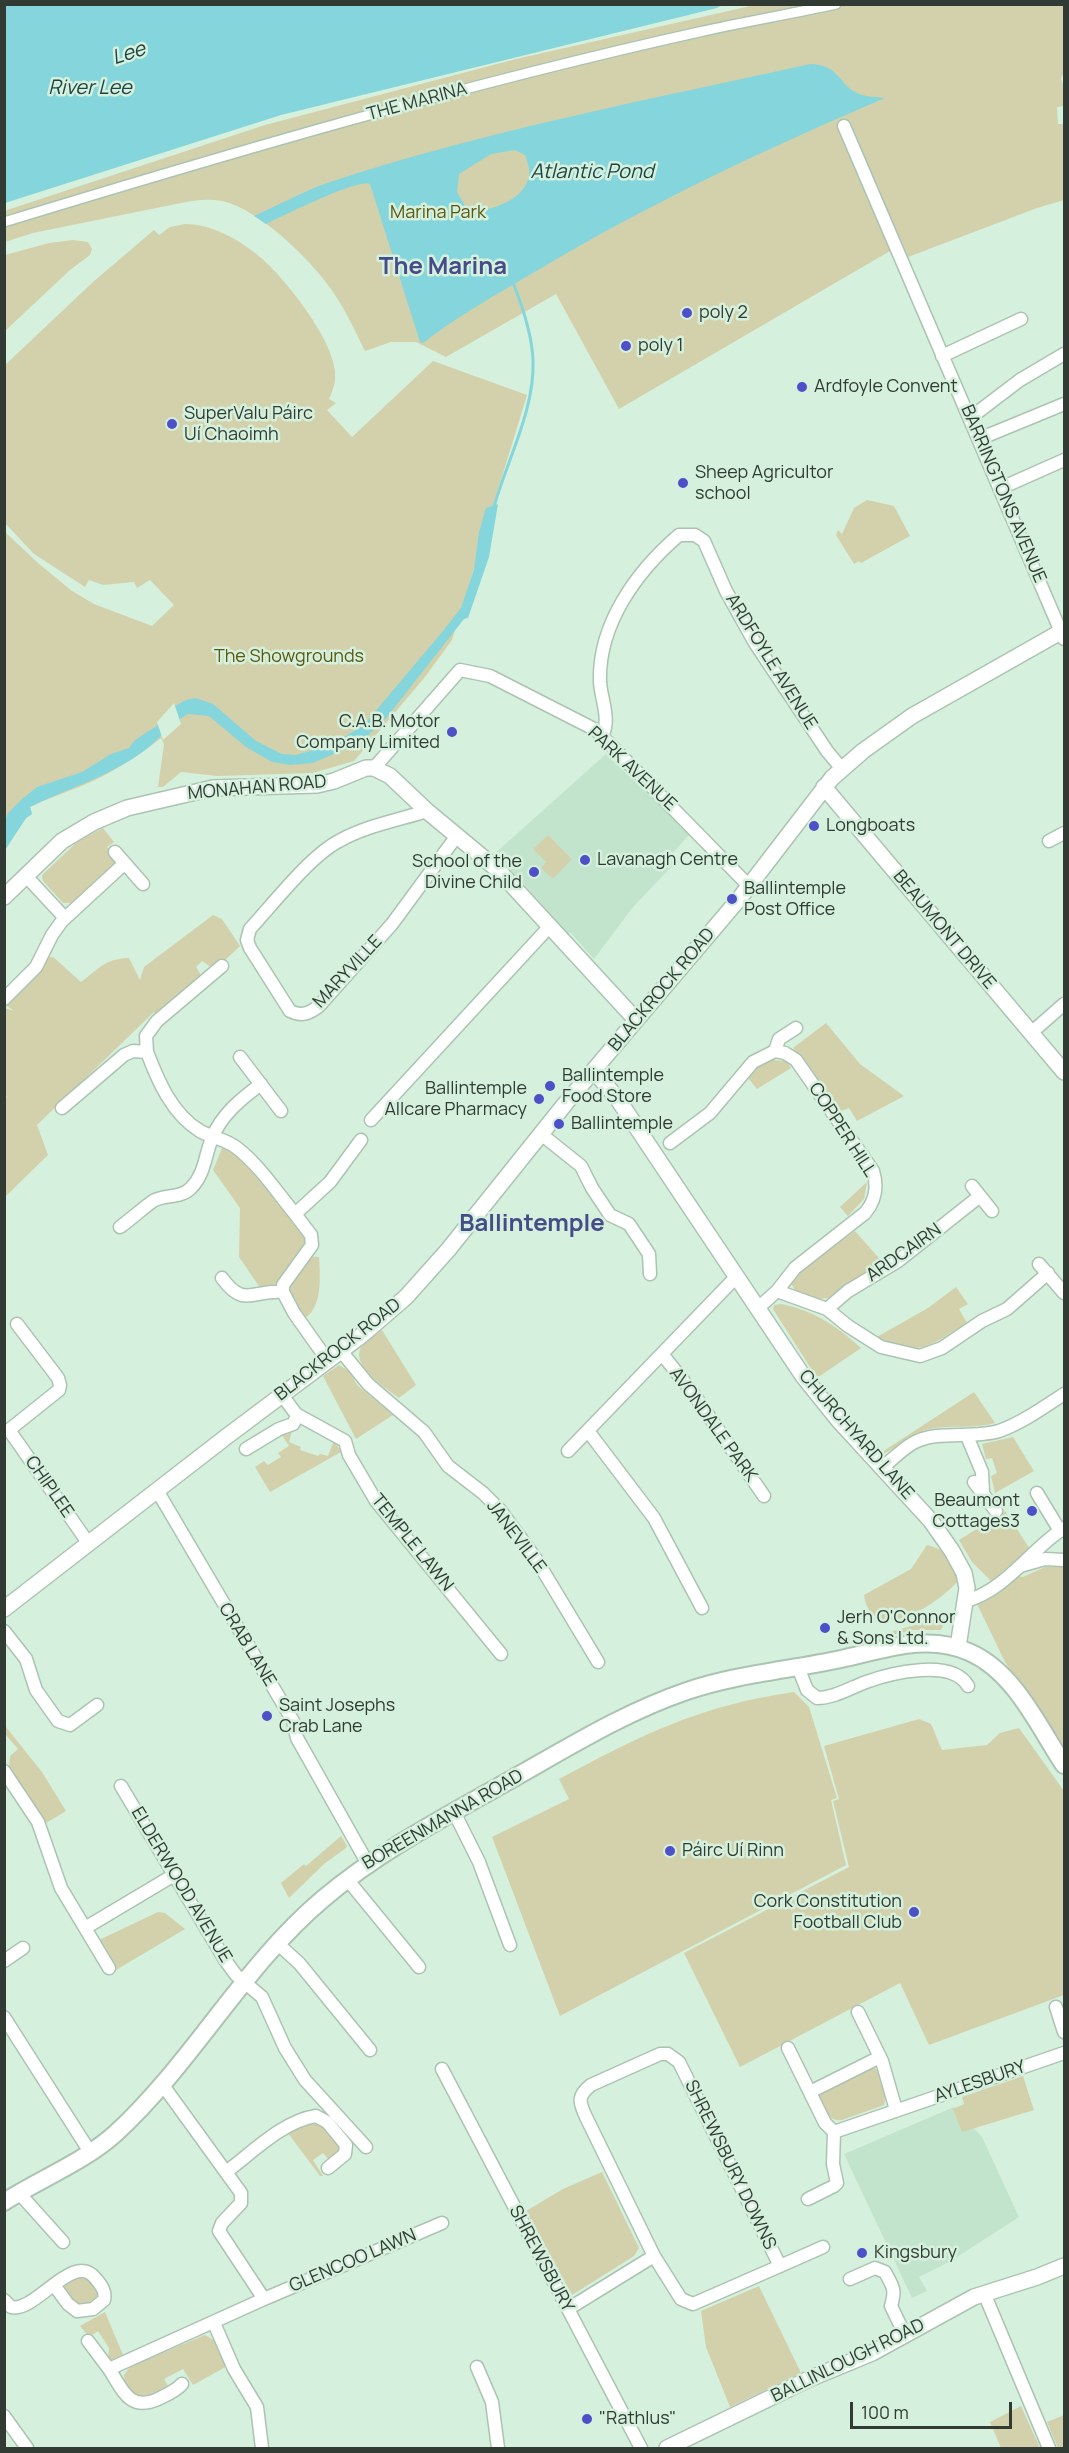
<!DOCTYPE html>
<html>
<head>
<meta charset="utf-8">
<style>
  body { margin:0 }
  #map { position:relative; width:1069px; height:2453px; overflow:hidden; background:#d5f0dc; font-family:Manrope,sans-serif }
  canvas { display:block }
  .frame { position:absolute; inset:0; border:6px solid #313b33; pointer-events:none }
  .scale { position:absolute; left:850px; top:2402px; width:162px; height:27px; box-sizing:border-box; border:3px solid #313b33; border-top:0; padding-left:8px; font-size:18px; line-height:21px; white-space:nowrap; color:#313b33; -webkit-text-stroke:4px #d5f0dc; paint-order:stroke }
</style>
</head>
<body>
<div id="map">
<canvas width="1069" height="2453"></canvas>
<div class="frame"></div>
<div class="scale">100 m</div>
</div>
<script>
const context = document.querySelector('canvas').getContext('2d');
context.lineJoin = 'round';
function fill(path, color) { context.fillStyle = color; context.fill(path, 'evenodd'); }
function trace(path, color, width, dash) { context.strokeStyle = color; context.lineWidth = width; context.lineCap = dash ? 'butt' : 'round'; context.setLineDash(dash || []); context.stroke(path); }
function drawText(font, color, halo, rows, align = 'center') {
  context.font = font + ' Manrope,sans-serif'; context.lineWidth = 5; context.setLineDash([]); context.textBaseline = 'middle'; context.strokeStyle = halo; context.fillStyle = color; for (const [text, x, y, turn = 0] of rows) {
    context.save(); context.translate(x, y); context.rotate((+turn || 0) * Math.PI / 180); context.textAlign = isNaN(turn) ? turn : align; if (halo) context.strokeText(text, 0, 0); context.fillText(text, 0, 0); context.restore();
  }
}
const built = new Path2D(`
  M 606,754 L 690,834 L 672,854 L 675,863 L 633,907 L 594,959 L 570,932 L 568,934 L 519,879 L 492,856 Z
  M 954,2107 L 982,2137 L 1019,2217 L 951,2261 L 919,2277 L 927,2291 L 912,2298 L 844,2154 Z`);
const green = new Path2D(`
  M 755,5 L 1064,5 L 1064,73 L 1061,78 L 1064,89 L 1064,106 L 1057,107 L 1058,124 L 1064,124 L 1064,200 L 1037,208 L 908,257 L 902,244 L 619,409 L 556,294 L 446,357 L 416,342 L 391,342 L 365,351 C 356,333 348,315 337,298 C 317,265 260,209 222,201 C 206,198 191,201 176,204 L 33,233 L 5,242 L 4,211 L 265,125 L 516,59 Z
  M 185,224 C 212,224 240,240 260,257 C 285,278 333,339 335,372 C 336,382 333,390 329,399 L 336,403 L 327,410 L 352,437 L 433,361 L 527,395 L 452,640 L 425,677 L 354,761 L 313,773 L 217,776 L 181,772 L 163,787 L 158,787 L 164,744 L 161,738 C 139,755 113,773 86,784 C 67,792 49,798 30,807 L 32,814 L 26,818 L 5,850 L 4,531 L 38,563 L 72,591 L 94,604 L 152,626 L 174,605 L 150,580 L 137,588 L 134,582 L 103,585 L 89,580 L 85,587 L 34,554 L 5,523 L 5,365 L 93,282 L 154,230 L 159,235 L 170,227 Z
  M 73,240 L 88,242 L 92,249 L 90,255 L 70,270 L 5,331 L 5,255 L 49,243 Z
  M 867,500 L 894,506 L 910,536 L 861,563 L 859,561 L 854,564 L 836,535 L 838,530 L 842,534 L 854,508 Z
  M 103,828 L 114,842 L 107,847 L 115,861 L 114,866 L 73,905 L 71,903 L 63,903 L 43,881 L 42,875 L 77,842 Z
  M 548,835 L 572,859 L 553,879 L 541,868 L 546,862 L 533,849 Z
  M 213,915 L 222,919 L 240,946 L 221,964 L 211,967 L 202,961 L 196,967 L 202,977 L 156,1014 L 154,1012 L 37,1125 L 48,1155 L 5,1197 L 4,1099 L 7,1097 L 4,1093 L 5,1008 L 14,1011 L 7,1006 L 40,970 L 48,957 L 53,957 L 81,982 C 100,968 104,959 129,958 L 140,980 L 144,967 Z
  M 826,1023 L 860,1064 L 904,1096 L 857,1121 L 849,1108 L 839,1112 L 793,1048 Z
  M 772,1060 L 787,1061 L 791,1068 L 757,1089 L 747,1077 L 755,1068 Z
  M 222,1148 L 225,1148 L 243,1161 L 305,1236 L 306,1245 L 275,1284 L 261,1289 L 239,1257 L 240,1208 L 213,1170 Z
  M 867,1182 L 864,1199 L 848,1216 L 840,1207 Z
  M 855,1231 L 885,1265 L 828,1298 L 819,1299 L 796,1292 L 791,1283 L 798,1272 Z
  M 306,1256 L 319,1257 C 320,1275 323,1307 305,1318 L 302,1317 C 285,1283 286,1288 306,1256 Z
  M 956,1287 L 968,1304 L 959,1309 L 967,1323 C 927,1347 922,1357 875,1338 L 928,1308 Z
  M 781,1304 C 813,1310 837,1326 861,1348 L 817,1378 L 773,1309 L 774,1305 Z
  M 382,1330 L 416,1385 L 399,1398 C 385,1387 347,1365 363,1344 C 368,1339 376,1334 382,1330 Z
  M 339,1365 L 350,1372 L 357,1385 L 393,1415 L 356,1439 L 323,1376 Z
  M 974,1392 L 995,1423 C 970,1430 942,1423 920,1432 C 907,1437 896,1447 884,1454 L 882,1452 Z
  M 286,1431 L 292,1431 L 289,1442 L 301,1447 L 300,1450 L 318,1456 L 320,1454 L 328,1456 L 334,1440 L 341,1452 L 270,1492 L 255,1467 L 264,1461 L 268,1465 L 281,1457 L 278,1453 L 289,1446 L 280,1432 Z
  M 1013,1437 L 1034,1471 L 995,1493 L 991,1476 L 997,1473 L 992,1458 L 986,1459 L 982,1444 Z
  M 1005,1511 L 1030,1549 L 991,1581 L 972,1562 L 959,1540 Z
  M 927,1545 C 947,1550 952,1559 958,1579 L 957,1582 C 938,1604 872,1648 864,1595 L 911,1569 Z
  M 1045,1567 L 1064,1567 L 1064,1751 L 1005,1662 L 977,1604 L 1014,1575 L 1023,1577 Z
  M 937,1619 L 946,1619 L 941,1630 L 912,1630 L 893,1635 L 893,1631 Z
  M 794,1692 L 809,1707 L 837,1798 L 831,1800 L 846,1865 L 560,2016 L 492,1837 L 569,1799 L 559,1779 C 641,1735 701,1705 794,1692 Z
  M 919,1719 L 931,1724 L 942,1750 L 987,1745 L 1000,1733 L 1019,1728 L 1064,1791 L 1064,1995 L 929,2045 L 900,1983 L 740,2067 L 684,1953 L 849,1867 L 833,1801 L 839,1799 L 824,1746 Z
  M 6,1727 L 42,1772 L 66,1811 L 46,1823 L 9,1768 L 10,1756 L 18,1749 L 6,1735 L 5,1736 Z
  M 341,1836 L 347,1846 L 346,1848 L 324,1864 L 289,1898 L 281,1883 L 304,1864 L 306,1866 Z
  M 158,1912 L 165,1913 L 185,1929 L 116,1970 L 99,1940 Z
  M 868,2068 L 875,2068 L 880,2075 L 889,2099 L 885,2099 L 884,2105 L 842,2120 C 828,2122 818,2106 820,2093 Z
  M 1023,2076 L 1034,2110 L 962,2132 L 953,2109 L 964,2104 L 962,2097 Z
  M 313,2121 C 324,2124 339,2138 341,2150 L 329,2160 L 323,2153 L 313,2160 L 323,2176 L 320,2176 L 288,2133 Z
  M 602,2172 L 639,2248 L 634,2256 L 572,2295 L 526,2211 L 563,2189 Z
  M 80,2276 C 92,2279 103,2291 94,2303 L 78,2307 L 61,2287 Z
  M 759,2286 L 801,2373 L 730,2407 L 706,2347 L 701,2311 Z
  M 105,2312 L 123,2355 L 108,2361 L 109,2348 L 98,2331 L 89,2337 L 80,2326 Z
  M 205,2335 L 214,2340 L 229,2365 L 193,2385 L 183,2369 L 164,2379 L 169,2388 L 146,2399 C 133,2394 125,2390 124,2375 L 131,2366 Z
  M 1021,2406 L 1040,2448 L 1001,2448 L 990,2422 Z
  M 1064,2415 L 1064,2448 L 1058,2448 L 1047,2422 Z`);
const water = new Path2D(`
  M 5,4 L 722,4 L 722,5 L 717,8 L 281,115 L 5,203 Z
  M 810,64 C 839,64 838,84 857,93 C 864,97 877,97 885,98 C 764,150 652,202 538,270 C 499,293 459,315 423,343 L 420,342 L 370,184 C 356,179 283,216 266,224 L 254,216 C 277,206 300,193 324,184 C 483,131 648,100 810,64 ZM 515,150 L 525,155 C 527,161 530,168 529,174 C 527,200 490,211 469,212 L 457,192 L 459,174 L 491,154 Z
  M 498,504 L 489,557 L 468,618 L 464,619 L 387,717 L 361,742 L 313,763 L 290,765 L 272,762 L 246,747 L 209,716 L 188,714 C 172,722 155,745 138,755 C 105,778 66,789 30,807 L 32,814 L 26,818 L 5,850 L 5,822 L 8,813 L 21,800 L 37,787 L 82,772 L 111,754 L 129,748 L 135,740 L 158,725 L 175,706 L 186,700 L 196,698 L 213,704 L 256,741 L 282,754 L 296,755 L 330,745 L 363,726 L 443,631 L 461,608 L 474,569 L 479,532 L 486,508 Z`);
const pier = new Path2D(`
  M 174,703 L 181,724 L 163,740 L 157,722 Z`);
const stream = new Path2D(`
  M 494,507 C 507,460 535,410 533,360 C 532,334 523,308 514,285`);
const pedestrian = new Path2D(`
  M 4,222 C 234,152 465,84 699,32 C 744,22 790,14 836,4`);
const minor = new Path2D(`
  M 844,126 L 1064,639
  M 942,356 L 1021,319
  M 970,418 L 1020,380 L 1064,354
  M 979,439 L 1064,404
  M 1001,488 L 1064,460
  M 602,736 C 611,720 601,699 600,682 C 598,624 637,571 679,535 L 695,535 L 704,541 L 726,591 L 755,643 L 827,751 L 842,769
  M 374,768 L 460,670 L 490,676 L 596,730 L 749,886
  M 427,811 C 398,820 365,826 339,841 C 310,856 273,904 250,929 L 247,940 L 250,948 L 290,1011 C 302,1017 310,1013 319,1006 L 392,924 L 456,837
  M 1049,841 L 1064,833
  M 115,852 L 143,884
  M 26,876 L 65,918
  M 4,999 L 36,967 L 52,935 L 62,921 L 125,863
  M 1031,1033 L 1064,1004
  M 147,1052 C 158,1081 172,1114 200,1131 C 212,1138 226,1139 237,1148 C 260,1166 276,1191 295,1214
  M 240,1057 L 281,1111
  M 62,1108 L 124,1055 L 133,1051 L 147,1052 L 146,1036 L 157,1021 L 222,966
  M 371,1120 L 550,926
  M 541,1134 L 581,1166 L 592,1188 L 610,1215 L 629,1224 L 649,1254 L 650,1274
  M 670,1143 L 710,1113 L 753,1062 L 775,1051 L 779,1039 L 796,1028
  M 972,1186 L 992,1211
  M 120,1227 C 131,1219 142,1209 153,1201 C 165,1194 180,1199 191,1188 C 205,1174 205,1155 212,1138 C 222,1114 241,1099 261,1084
  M 1039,1264 L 1064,1293
  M 222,1278 C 244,1309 254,1289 283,1292 L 294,1313 L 328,1361
  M 777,1291 L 827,1309 L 848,1326 L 881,1347 L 920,1356 L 942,1348 L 982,1321 L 1007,1309 L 1048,1273
  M 283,1292 L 283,1285 L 312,1245 L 311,1235 L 295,1214 L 330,1182 L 361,1140
  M 758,1308 L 777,1291 L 795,1268 L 865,1213 C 876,1200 878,1187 873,1171 L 796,1060 L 785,1053 L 775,1051
  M 827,1309 L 848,1291 L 898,1261 L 980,1196
  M 17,1324 L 58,1378 L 60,1385 L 59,1390 L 9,1430 L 89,1544
  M 341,1351 L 368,1384 L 424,1432 L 448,1466 L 483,1493 L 500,1510 L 536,1559 L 598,1662
  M 662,1354 L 693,1393 L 764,1496
  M 282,1395 L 296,1414 L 345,1441 L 349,1455 L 376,1501 L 501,1654
  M 588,1431 L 654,1518 L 702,1608
  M 967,1436 L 982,1472 L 983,1493
  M 246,1449 L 279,1429 L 293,1424 L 298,1415
  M 568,1451 L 737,1276
  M 882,1468 C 893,1459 903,1448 915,1442 C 939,1430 972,1439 999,1431 C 1022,1423 1044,1407 1064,1394
  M 974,1482 L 996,1511
  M 158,1492 L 293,1721 L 297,1738 L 368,1864
  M 1037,1493 L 1060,1531
  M 1020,1566 L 1045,1559 L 1064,1560
  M 966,1601 C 1006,1590 1031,1549 1064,1528
  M 4,1631 L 26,1659 L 36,1690 L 58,1721 L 70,1725 L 97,1705
  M 798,1667 L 807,1690 L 817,1698 C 834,1698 850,1688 866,1682 C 891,1673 952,1658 968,1686
  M 4,1771 L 38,1822 L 61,1888 L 85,1928 L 174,1875
  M 121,1786 L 225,1960 L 236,1975 L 262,1997 L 285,2048 L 305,2080 L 366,2147
  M 454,1812 L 479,1862 L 510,1945
  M 347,1879 L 419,1967
  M 85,1928 L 109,1968
  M 278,1944 L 299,1963 L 370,2050
  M 4,1961 L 23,1948
  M 1056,2007 L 1064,2032
  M 858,2012 L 882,2061 L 896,2110
  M 4,2017 L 90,2152
  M 788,2048 L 825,2123 L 834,2132
  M 660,2054 L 668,2054 L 679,2062 L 780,2266 L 693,2304 L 681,2299 L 654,2256 L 586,2117 C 579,2102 577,2096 591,2085 Z
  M 442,2069 L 641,2448
  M 810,2092 L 880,2057
  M 834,2132 L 1064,2053
  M 226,2172 C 253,2152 283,2121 316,2116 L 327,2122 L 346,2145 L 345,2154 L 328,2168
  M 19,2193 L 63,2242
  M 808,2199 L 834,2186 L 837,2183 L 833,2164 L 834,2132
  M 780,2266 L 823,2247
  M 850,2279 L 875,2268 L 885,2272 C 893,2287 896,2289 891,2306 L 905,2335
  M 984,2293 L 1049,2448
  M 264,2299 L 442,2223
  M 4,2300 L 11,2307 C 36,2313 74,2249 96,2279 C 102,2286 106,2292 104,2300 L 93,2309 L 77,2311 L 68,2304 L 54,2285
  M 568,2309 L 654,2256
  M 214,2323 L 234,2369 L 257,2407 L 262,2448
  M 88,2341 L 109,2369 L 264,2299 L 219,2231 L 222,2223 L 241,2203 L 241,2193 L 162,2084
  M 477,2367 L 492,2402 L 498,2448
  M 109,2369 C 123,2390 129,2412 158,2399 C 166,2395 176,2391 182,2384
  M 4,2416 L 27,2448`);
const tertiary = new Path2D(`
  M 824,787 L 1064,1072
  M 4,897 L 62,841 L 94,822 L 127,808 L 213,788 L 317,785 L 334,781 L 366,768 L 374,768 L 390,776 L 427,811 L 498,870 L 636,1020
  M 594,1071 L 617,1098 L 803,1376 L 840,1422 L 931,1521 L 952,1551 L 964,1573 L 967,1588 L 958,1647
  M 4,1609 L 226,1437 L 362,1335 L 406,1297 L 448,1250 L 565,1104 L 739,899 L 832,778 L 863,751 L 912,716 L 1064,630
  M 667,2448 L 809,2379 L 872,2353 L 974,2297 L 1037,2277 L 1064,2266`);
const secondary = new Path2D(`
  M 4,2202 C 40,2179 84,2162 116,2133 C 193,2062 243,1966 324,1898 C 381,1850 447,1816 512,1779 C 569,1747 625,1712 687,1691 C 737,1674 790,1670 841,1659 C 883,1650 927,1633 969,1652 C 1015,1672 1038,1726 1064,1765`);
const markers = [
  [687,313,6,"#4d50c6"],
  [626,346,6,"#4d50c6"],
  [802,387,6,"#4d50c6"],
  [172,424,6,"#4d50c6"],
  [683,483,6,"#4d50c6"],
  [452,732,6,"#4d50c6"],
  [814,826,6,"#4d50c6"],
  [585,860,6,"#4d50c6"],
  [534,872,6,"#4d50c6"],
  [732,899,6,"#4d50c6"],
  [550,1086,6,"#4d50c6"],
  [539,1099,6,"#4d50c6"],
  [559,1124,6,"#4d50c6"],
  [1032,1511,6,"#4d50c6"],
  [825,1628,6,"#4d50c6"],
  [267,1716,6,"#4d50c6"],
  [670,1851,6,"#4d50c6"],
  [914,1912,6,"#4d50c6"],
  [862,2253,6,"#4d50c6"],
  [587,2419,6,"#4d50c6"]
];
const streetNames = [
  ["THE MARINA",417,102,-15],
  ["BARRINGTONS AVENUE",1003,494,67],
  ["ARDFOYLE AVENUE",771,662,58],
  ["PARK AVENUE",632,769,43],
  ["MONAHAN ROAD",257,788,-5],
  ["BEAUMONT DRIVE",944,930,50],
  ["MARYVILLE",348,972,-47],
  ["BLACKROCK ROAD",662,990,-50],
  ["COPPER HILL",842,1130,57],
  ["ARDCAIRN",904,1253,-35],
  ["BLACKROCK ROAD",338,1350,-38],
  ["AVONDALE PARK",713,1425,54],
  ["CHURCHYARD LANE",856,1435,49],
  ["CHIPLEE",49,1487,55],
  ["JANEVILLE",516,1537,53],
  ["TEMPLE LAWN",412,1543,51],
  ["CRAB LANE",247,1645,59],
  ["BOREENMANNA ROAD",443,1820,-30],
  ["ELDERWOOD AVENUE",181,1885,59],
  ["AYLESBURY",980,2082,-19],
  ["SHREWSBURY DOWNS",730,2165,64],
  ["SHREWSBURY",541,2259,62],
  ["GLENCOO LAWN",353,2261,-23],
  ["BALLINLOUGH ROAD",848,2361,-26]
];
const parkNames = [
  ["Marina Park",438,213],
  ["The Showgrounds",289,657]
];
const poiNames = [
  ["poly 2",699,313],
  ["poly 1",638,346],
  ["Ardfoyle Convent",814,387],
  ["SuperValu Páirc",184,414],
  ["Uí Chaoimh",184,435],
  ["Sheep Agricultor",695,473],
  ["school",695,494],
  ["C.A.B. Motor",440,722,"right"],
  ["Company Limited",440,743,"right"],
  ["Longboats",826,826],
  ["Lavanagh Centre",597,860],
  ["School of the",522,862,"right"],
  ["Divine Child",522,883,"right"],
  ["Ballintemple",744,889],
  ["Post Office",744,910],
  ["Ballintemple",562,1076],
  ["Food Store",562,1097],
  ["Ballintemple",527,1089,"right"],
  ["Allcare Pharmacy",527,1110,"right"],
  ["Ballintemple",571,1124],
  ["Beaumont",1020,1501,"right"],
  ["Cottages3",1020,1522,"right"],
  ["Jerh O'Connor",837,1618],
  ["& Sons Ltd.",837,1639],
  ["Saint Josephs",279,1706],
  ["Crab Lane",279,1727],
  ["Páirc Uí Rinn",682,1851],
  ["Cork Constitution",902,1902,"right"],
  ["Football Club",902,1923,"right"],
  ["Kingsbury",874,2253],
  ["\"Rathlus\"",599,2419]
];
const waterNames = [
  ["Lee",129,54,-18],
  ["River Lee",90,88],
  ["Atlantic Pond",592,172]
];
const districtNames = [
  ["The Marina",443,267],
  ["Ballintemple",532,1224]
];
fill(built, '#c3e4cc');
fill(green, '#d3d1ac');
fill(water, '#84d5dc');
fill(pier, '#d5f0dc');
trace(stream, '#84d5dc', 3);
trace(pedestrian, '#abc4b2', 12);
trace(minor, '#abc4b2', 15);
trace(tertiary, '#abc4b2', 18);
trace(secondary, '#abc4b2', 20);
trace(pedestrian, '#fff', 9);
trace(minor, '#fff', 12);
trace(tertiary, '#fff', 15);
trace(secondary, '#fff', 16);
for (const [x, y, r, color] of markers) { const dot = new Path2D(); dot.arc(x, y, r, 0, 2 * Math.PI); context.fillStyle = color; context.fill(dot); trace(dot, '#d5f0dc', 2); }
drawText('18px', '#313b33', '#d5f0dc', streetNames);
drawText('18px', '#5c560f', '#d5f0dc', parkNames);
drawText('18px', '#313b33', '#d5f0dc', poiNames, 'left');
drawText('italic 20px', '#1e4447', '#d5f0dc', waterNames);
drawText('bold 24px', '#454c89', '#d5f0dc', districtNames);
</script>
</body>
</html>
